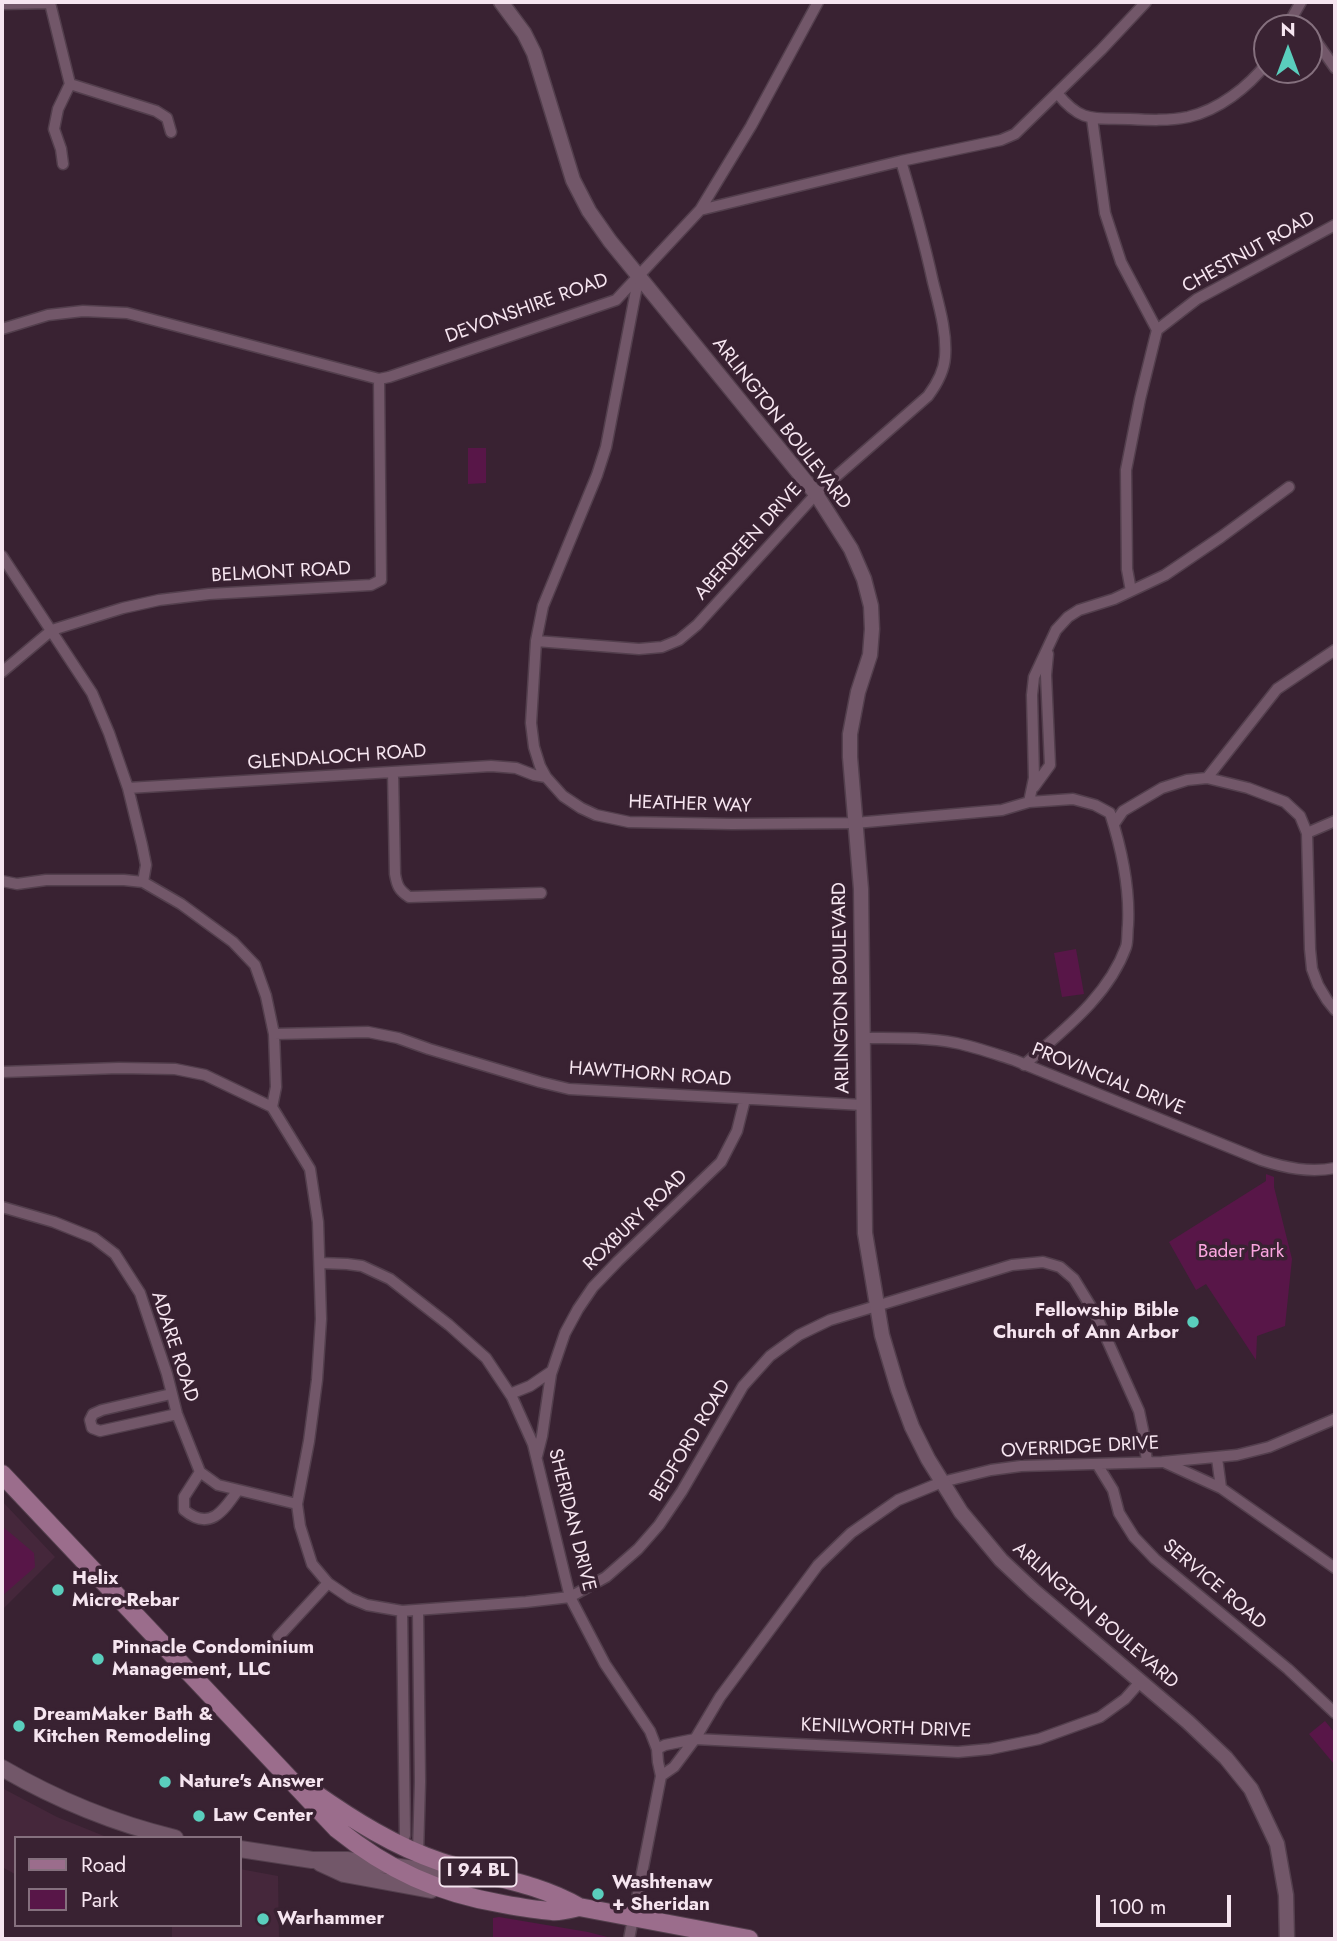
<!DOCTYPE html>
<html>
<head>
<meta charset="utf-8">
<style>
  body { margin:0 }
  #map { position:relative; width:1337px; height:1941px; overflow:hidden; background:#392232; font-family:Jost,sans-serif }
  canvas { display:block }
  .frame { position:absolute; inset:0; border:4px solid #f6e5f0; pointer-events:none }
  .legend { position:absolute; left:14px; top:1836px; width:228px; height:91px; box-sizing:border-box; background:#392232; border:2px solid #85707e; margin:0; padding:9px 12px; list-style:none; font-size:21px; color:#f6e5f0 }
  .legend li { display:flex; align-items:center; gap:14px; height:35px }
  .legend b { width:35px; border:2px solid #85707e }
  .north { position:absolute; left:1253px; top:14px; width:70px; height:70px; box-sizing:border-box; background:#392232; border:2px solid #85707e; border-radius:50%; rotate:0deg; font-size:19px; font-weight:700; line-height:28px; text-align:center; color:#f6e5f0 }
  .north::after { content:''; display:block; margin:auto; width:24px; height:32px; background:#5acebd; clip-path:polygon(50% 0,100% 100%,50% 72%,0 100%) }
  .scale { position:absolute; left:1096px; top:1895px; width:135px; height:32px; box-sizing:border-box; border:4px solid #f6e5f0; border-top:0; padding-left:9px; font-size:21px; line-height:24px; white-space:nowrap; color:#f6e5f0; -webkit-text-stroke:5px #392232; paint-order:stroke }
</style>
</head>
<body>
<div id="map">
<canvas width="1337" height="1941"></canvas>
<div class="frame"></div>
<ul class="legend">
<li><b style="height:9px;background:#9b6d8c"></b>Road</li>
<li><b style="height:19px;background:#581648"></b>Park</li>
</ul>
<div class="north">N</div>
<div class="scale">100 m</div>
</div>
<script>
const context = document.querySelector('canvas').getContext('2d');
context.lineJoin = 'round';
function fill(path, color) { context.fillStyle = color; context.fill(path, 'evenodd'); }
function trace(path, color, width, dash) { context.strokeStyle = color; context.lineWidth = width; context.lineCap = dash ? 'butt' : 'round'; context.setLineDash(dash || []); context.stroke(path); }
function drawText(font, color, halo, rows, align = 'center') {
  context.font = font + ' Jost,sans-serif'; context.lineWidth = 7; context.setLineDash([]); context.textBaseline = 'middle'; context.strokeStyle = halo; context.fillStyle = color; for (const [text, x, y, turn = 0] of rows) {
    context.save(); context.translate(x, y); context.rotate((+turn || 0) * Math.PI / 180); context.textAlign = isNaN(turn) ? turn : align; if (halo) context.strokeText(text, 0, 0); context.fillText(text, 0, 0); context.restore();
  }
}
const built = new Path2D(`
  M 2,1501 L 55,1557 L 2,1610 Z
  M 2,1788 L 57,1817 L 109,1838 L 16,1838 L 16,1875 L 13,1873 L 2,1867 Z
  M 240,1869 L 278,1876 L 279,1939 L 172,1939 L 172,1925 L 240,1925 Z`);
const green = new Path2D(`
  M 468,448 L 486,448 L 486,483 L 468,484 Z
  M 1076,949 L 1084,994 L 1062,997 L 1054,953 Z
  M 1266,1174 L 1274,1177 L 1274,1187 L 1292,1259 L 1285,1326 L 1257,1336 L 1256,1360 L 1206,1284 L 1196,1290 L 1169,1242 L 1266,1181 Z
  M 2,1526 L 34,1553 L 35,1567 L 2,1596 Z
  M 1325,1721 L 1335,1733 L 1334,1764 L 1309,1734 Z
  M 499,1917 L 588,1932 L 615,1939 L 493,1939 L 493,1918 Z`);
const minor = new Path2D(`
  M 50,3 L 70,84 L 58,109 L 54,129 L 61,149 L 63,164
  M 2,4 L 50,3
  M 1286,28 L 1301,2
  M 1309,31 L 1335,68
  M 70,84 L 156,111 L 167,118 L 171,132
  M 1057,93 C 1081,123 1093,118 1129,119 C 1149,120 1168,121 1188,117 C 1219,110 1248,87 1267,63
  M 1092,118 L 1105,213 L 1121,262 L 1157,330
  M 700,210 L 751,126 L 818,2
  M 639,275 L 606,447 L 597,475 L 543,606 L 536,641 L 531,723 L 534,747 L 540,766 L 546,777 L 563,796 L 581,808 L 596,815 L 629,822 L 732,824 L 855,823 L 1002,810 L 1029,802 L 1073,799 L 1095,805 L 1110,813 C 1122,850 1130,887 1128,925 C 1127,932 1128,941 1126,947 C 1108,997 1062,1031 1024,1065
  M 2,329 L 48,315 L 83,311 L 127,313 L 379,379 L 389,377 L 616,300 L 700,210 L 901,161 L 1001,140 L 1015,134 L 1101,50 L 1146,2
  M 2,556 L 92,693 L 109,733 L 128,788 L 142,845 L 146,865 L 143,882
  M 1131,591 L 1127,569 L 1126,470 L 1140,399 L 1157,330 L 1197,299 L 1335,225
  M 536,641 L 639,649 L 662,647 L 679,640 L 697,625 L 816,494 L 928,396 C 937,384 944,372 945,357 C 947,332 939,306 933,282 C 924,241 913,201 901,161
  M 2,672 L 52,630 L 123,608 L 159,600 L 209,594 L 371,585 L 381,580 L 379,379
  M 393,772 L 395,874 C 397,886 399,890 409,897 L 541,893
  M 1207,778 L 1277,689 L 1335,650
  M 1034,787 L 1050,765 L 1046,675 L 1048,654
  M 128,788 L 491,766 L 516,768 L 534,775 L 546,777
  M 1029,802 L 1034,778 L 1032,695 L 1034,677 L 1056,630 L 1068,617 L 1079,610 L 1114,599 L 1165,575 L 1221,537 L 1289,487
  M 1114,824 L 1123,811 L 1162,788 L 1187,780 L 1207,778 L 1248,788 L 1285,802 L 1300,816 L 1307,833 L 1310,949 L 1312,969 L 1318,985 L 1327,1000 L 1335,1010
  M 1307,833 L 1335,821
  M 2,881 L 17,884 L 46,880 L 124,880 L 143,882 L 181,904 L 233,942 L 255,965 L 266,996 L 274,1034 L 276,1087 L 272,1107 L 310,1169 L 318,1222 L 321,1319 L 317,1380 L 309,1441 L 297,1504 L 300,1526 L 312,1564 L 328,1583 L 350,1598 L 367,1605 L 402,1611 L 526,1602 L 570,1597 L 606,1577 L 638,1549 L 659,1525 L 682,1491 L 743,1386 L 770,1356 L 799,1335 L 830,1320 L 1012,1265 L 1043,1262 L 1060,1267 L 1074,1279 L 1096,1315 L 1139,1411 L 1143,1430 L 1147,1462
  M 274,1034 L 368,1032 L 398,1038 L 429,1049 L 540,1082 L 569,1089 L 863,1105
  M 863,1038 C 894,1038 926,1037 956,1043 C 976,1047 995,1054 1014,1060 L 1261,1160 C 1286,1168 1310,1173 1335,1168
  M 2,1072 L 119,1068 L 175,1069 L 205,1075 L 272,1107
  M 2,1207 L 54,1222 L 94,1238 L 115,1254 L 140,1293 L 167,1374 L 177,1414 L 200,1472 L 218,1485 L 297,1504
  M 320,1263 L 347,1264 L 362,1266 L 390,1279 L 449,1325 L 486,1358 L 512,1397 L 533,1444 L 570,1597 L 605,1664 L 650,1731 L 657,1749 L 658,1762 L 661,1776 L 629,1939
  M 171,1394 L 102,1410 L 93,1414 L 90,1420 L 92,1428 L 100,1431 L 177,1414
  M 510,1394 L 530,1386 L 552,1371
  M 537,1456 L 542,1436 L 551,1374 L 565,1333 L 578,1309 L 593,1287 L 618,1261 L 721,1162 L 737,1131 L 745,1099
  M 1217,1458 L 1221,1488
  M 1166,1463 L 1221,1488 L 1335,1568
  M 1097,1464 L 1113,1490 L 1119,1513 L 1134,1537 L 1155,1559 L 1288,1669 L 1335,1713
  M 200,1472 L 184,1497 L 184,1510 C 210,1532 224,1510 238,1490
  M 418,1611 L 420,1782 L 418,1853
  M 278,1637 L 328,1583
  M 657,1749 L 665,1745 L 695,1739 L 958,1752 L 990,1749 L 1039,1739 L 1100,1717 L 1125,1699 L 1140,1682
  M 661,1776 L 674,1767 L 695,1739 L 720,1697 L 818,1565 L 851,1533 L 898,1500 L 942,1482 L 991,1470 L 1021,1466 L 1162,1462 L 1237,1455 L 1269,1447 L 1335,1419
  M 401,1846 L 405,1835 L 402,1611`);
const tertiary = new Path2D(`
  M 501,2 L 524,33 L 534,53 L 573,180 L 589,211 L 610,241 L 816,494 L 851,549 L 864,579 L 871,606 L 872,629 L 870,655 L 858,692 L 850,734 L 850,757 L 861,889 L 865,1233 L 882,1335 L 898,1389 L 912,1427 L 928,1459 L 961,1512 L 1001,1560 L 1034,1591 L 1188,1722 L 1226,1758 L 1251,1789 L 1277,1844 L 1286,1895 L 1287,1939`);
const secondary = new Path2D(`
  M 2,1768 C 57,1800 113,1823 175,1838
  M 240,1849 L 312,1860 L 347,1860 L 467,1876
  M 320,1863 L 344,1874 L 431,1890`);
const primary = new Path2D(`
  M 2,1474 L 337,1829 C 388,1870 438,1893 503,1904 C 519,1907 536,1910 552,1911 C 561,1912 570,1909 579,1907 L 749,1939
  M 313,1792 C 353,1820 394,1846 441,1862 C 487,1877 536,1882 579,1907`);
const markers = [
  [1193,1322,7,"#5acebd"],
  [58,1590,7,"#5acebd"],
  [98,1659,7,"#5acebd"],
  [19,1726,7,"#5acebd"],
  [165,1782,7,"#5acebd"],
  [199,1816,7,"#5acebd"],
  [598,1894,7,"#5acebd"],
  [263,1919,7,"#5acebd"]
];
const shields = [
  [478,1872,77]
];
const shieldNames = [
  ["I 94 BL",478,1872]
];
const streetNames = [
  ["CHESTNUT ROAD",1249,253,-29],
  ["DEVONSHIRE ROAD",527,309,-20],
  ["ARLINGTON BOULEVARD",781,424,52],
  ["ABERDEEN DRIVE",749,542,-48],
  ["BELMONT ROAD",281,573,-3],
  ["GLENDALOCH ROAD",337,758,-4],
  ["HEATHER WAY",690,805,2],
  ["ARLINGTON BOULEVARD",842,988,-91],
  ["HAWTHORN ROAD",650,1075,4],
  ["PROVINCIAL DRIVE",1108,1080,22],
  ["ROXBURY ROAD",636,1221,-44],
  ["ADARE ROAD",174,1347,72],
  ["BEDFORD ROAD",691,1441,-59],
  ["OVERRIDGE DRIVE",1080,1448,-3],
  ["SHERIDAN DRIVE",571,1520,76],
  ["SERVICE ROAD",1214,1585,40],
  ["ARLINGTON BOULEVARD",1095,1616,41],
  ["KENILWORTH DRIVE",886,1729,2]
];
const parkNames = [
  ["Bader Park",1241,1252]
];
const poiNames = [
  ["Fellowship Bible",1179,1311,"right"],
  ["Church of Ann Arbor",1179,1333,"right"],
  ["Helix",72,1579],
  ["Micro-Rebar",72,1601],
  ["Pinnacle Condominium",112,1648],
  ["Management, LLC",112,1670],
  ["DreamMaker Bath &",33,1715],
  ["Kitchen Remodeling",33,1737],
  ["Nature's Answer",179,1782],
  ["Law Center",213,1816],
  ["Washtenaw",612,1883],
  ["+ Sheridan",612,1905],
  ["Warhammer",277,1919]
];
fill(built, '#45273b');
fill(green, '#581648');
trace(minor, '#533f4d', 13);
trace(tertiary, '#533f4d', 17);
trace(secondary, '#533f4d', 18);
trace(primary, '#533f4d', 20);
trace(minor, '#725769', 10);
trace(tertiary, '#725769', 14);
trace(secondary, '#725769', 16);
trace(primary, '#9b6d8c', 18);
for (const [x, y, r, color] of markers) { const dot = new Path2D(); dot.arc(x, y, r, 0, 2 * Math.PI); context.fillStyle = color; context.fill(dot); trace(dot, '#392232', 2.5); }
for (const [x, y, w] of shields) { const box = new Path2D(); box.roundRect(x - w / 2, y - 14.5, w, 29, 5); context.fillStyle = '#392232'; context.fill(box); trace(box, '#f6e5f0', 2); }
drawText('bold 18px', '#f6e5f0', null, shieldNames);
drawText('19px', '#f6e5f0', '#392232', streetNames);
drawText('19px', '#faa5df', '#392232', parkNames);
drawText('bold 19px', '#f6e5f0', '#392232', poiNames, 'left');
</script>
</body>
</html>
